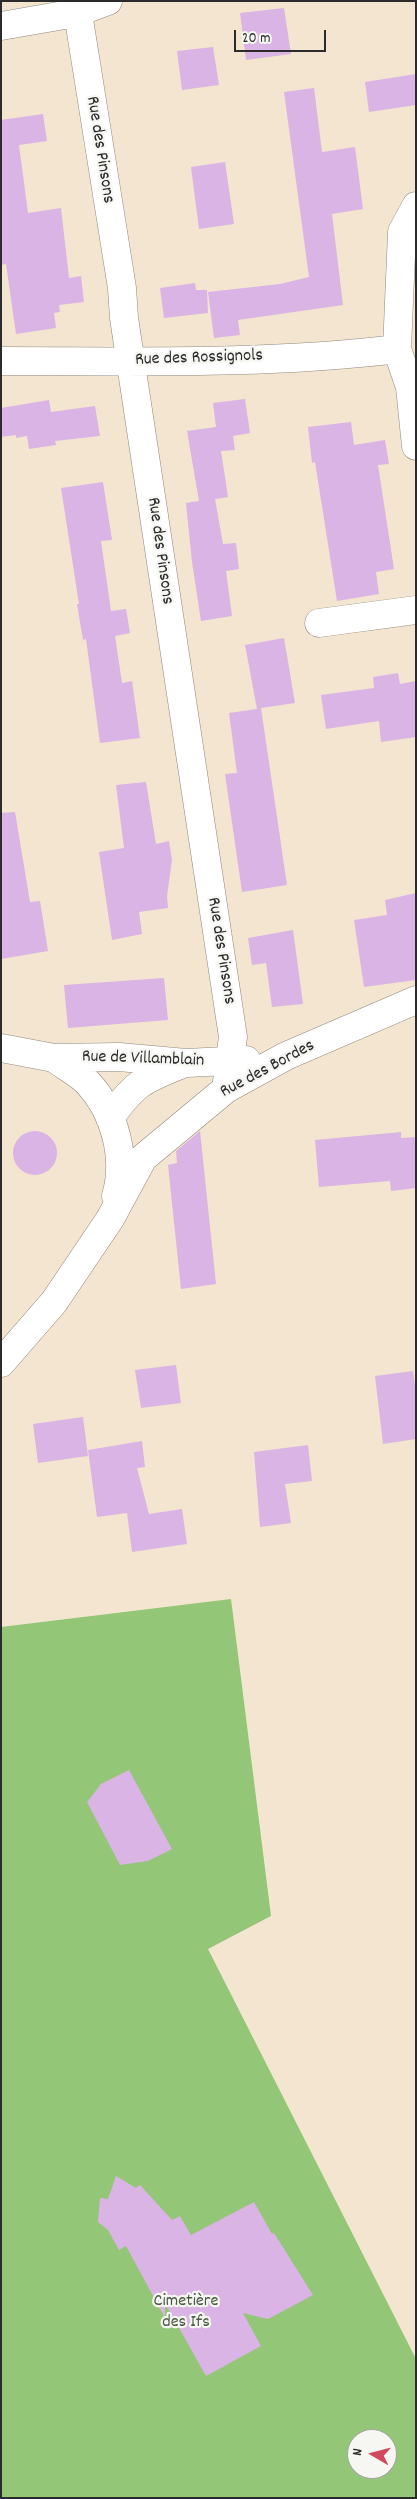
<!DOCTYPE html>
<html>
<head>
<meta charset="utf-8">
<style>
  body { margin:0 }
  #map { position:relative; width:417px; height:2499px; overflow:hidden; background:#f4e5d0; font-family:Dekko,sans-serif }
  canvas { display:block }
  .frame { position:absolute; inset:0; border:2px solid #2b2b2b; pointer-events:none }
  .north { position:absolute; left:347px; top:2429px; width:50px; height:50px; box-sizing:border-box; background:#f6f6f2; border:1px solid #a5a5a2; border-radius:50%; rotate:278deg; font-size:14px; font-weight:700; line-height:20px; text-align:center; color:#2b2b2b }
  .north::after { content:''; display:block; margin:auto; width:18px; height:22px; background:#d1495b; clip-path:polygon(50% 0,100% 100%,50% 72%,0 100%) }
  .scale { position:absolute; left:234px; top:30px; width:92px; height:22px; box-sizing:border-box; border:2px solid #2b2b2b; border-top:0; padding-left:6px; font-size:15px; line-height:18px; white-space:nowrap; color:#2b2b2b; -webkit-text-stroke:4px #f6f6f2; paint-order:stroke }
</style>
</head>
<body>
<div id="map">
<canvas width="417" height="2499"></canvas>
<div class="frame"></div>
<div class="north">N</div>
<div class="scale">20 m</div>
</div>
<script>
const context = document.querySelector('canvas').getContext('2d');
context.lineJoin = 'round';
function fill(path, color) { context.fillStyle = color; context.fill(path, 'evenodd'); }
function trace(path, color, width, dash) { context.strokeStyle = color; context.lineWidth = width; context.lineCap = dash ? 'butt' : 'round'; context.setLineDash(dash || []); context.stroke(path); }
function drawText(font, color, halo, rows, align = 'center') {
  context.font = font + ' Dekko,sans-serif'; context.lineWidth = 4.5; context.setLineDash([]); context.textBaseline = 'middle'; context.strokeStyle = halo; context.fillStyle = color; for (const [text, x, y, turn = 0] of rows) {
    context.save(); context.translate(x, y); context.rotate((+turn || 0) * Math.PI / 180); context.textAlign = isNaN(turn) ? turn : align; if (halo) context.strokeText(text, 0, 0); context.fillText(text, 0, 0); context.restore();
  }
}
const green = new Path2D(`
  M 231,1599 L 271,1916 L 208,1949 L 416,2359 L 416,2498 L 1,2498 L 1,1627 ZM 357,2439 L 387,2439 L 387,2469 L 357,2469 Z`);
const building = new Path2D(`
  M 284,8 L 291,54 L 246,60 L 240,13 Z
  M 213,47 L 219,85 L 182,90 L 177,51 Z
  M 416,74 L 416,105 L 369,112 L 365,82 Z
  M 314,88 L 322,152 L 355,147 L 363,209 L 332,214 L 343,305 L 238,320 L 240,335 L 214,338 L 208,292 L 280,284 L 309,277 L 284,92 Z
  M 43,114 L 47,141 L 19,145 L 28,213 L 61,208 L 69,278 L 81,276 L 84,302 L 59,305 L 60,312 L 54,313 L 56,328 L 16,334 L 6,264 L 1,265 L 1,120 Z
  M 225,162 L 234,224 L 199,229 L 191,167 Z
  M 195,283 L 196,290 L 207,290 L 208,313 L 164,318 L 160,288 Z
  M 245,399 L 250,433 L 233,436 L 235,450 L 221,451 L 228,497 L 215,499 L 223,544 L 236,543 L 239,569 L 226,571 L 232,616 L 201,621 L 192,562 L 186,503 L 199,501 L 187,431 L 216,427 L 213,403 Z
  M 49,400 L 51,412 L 95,406 L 100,436 L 55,441 L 56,445 L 29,449 L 27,436 L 16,438 L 16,435 L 1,437 L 1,408 Z
  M 351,422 L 354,445 L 385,440 L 389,464 L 378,465 L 394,569 L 376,572 L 379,594 L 337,601 L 315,462 L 312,463 L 308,427 Z
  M 103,482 L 112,540 L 101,541 L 111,611 L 126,609 L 130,633 L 115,636 L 122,683 L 132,681 L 140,738 L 100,743 L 86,639 L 83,640 L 77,604 L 79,604 L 61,488 Z
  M 284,638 L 295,703 L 261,708 L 287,885 L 242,892 L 225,774 L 237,773 L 229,713 L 257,709 L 245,645 Z
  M 398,673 L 400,684 L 416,681 L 416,737 L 381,742 L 379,721 L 326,729 L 321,695 L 374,688 L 373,677 Z
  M 146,782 L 156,844 L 169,841 L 172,860 L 167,896 L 168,908 L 139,912 L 142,934 L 112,940 L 99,852 L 124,848 L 116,785 Z
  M 15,812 L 30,902 L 40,901 L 48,951 L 1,959 L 1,813 Z
  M 416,893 L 416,980 L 364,987 L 354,920 L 387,915 L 385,900 Z
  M 293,930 L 303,1004 L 272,1007 L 266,963 L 252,965 L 248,938 Z
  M 164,978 L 168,1020 L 68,1028 L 64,985 Z
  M13 1153a22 22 0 1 1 44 0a22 22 0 1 1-44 0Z
  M 200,1131 L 216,1284 L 181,1289 L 168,1165 L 177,1163 L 176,1151 Z
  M 401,1132 L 401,1138 L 416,1137 L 416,1188 L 391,1191 L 390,1181 L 319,1187 L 315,1140 Z
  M 176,1365 L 181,1403 L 141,1408 L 135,1370 Z
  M 413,1371 L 416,1392 L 416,1439 L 383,1444 L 375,1376 Z
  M 83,1417 L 88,1456 L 38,1463 L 33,1424 Z
  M 142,1441 L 145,1467 L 137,1468 L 149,1514 L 182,1509 L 187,1544 L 132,1552 L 127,1513 L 97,1517 L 88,1450 Z
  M 308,1445 L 312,1481 L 285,1484 L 291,1523 L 260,1527 L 254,1452 Z
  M 129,1770 L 172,1849 L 148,1861 L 120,1865 L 87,1802 L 101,1784 Z
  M 116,2176 L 136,2188 L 140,2185 L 172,2220 L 180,2216 L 191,2235 L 254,2202 L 272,2234 L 274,2233 L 313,2295 L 268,2319 L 243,2313 L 261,2346 L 206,2376 L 165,2303 L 165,2318 L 126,2246 L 119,2250 L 108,2230 L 98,2222 L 100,2198 L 108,2199 Z`);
const minor = new Path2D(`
  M 76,1 L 122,288 L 124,318 L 233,1037 L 226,1089
  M 1,26 L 76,13 L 108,1
  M 416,206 L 402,232 L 397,349 L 410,387 L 416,446
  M 1,361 C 133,361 266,365 397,349
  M 319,623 L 416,610
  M 1,1048 L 54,1058 L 119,1057 L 186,1063 L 246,1060
  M 54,1058 C 64,1066 79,1073 88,1083 C 115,1112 127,1158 116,1196
  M 110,1118 C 134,1084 142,1080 180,1065
  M 1,1363 L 54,1302 L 110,1219 L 143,1158 L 226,1089 L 286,1056 L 416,1000`);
const streetNames = [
  ["Rue des Pinsons",99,150,81],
  ["Rue des Rossignols",199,359,-2],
  ["Rue des Pinsons",159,551,82],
  ["Rue des Pinsons",220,951,81],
  ["Rue de Villamblain",143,1060,2],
  ["Rue des Bordes",268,1070,-28]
];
const parkNames = [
  ["Cimetière",186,2303],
  ["des Ifs",186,2324]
];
fill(green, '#94c677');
fill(building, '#d9b4e4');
trace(minor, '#90887e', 29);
trace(minor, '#fff', 28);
drawText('18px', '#2b2b2b', '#f6f6f2', streetNames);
drawText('18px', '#4a5a42', '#f6f6f2', parkNames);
</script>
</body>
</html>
